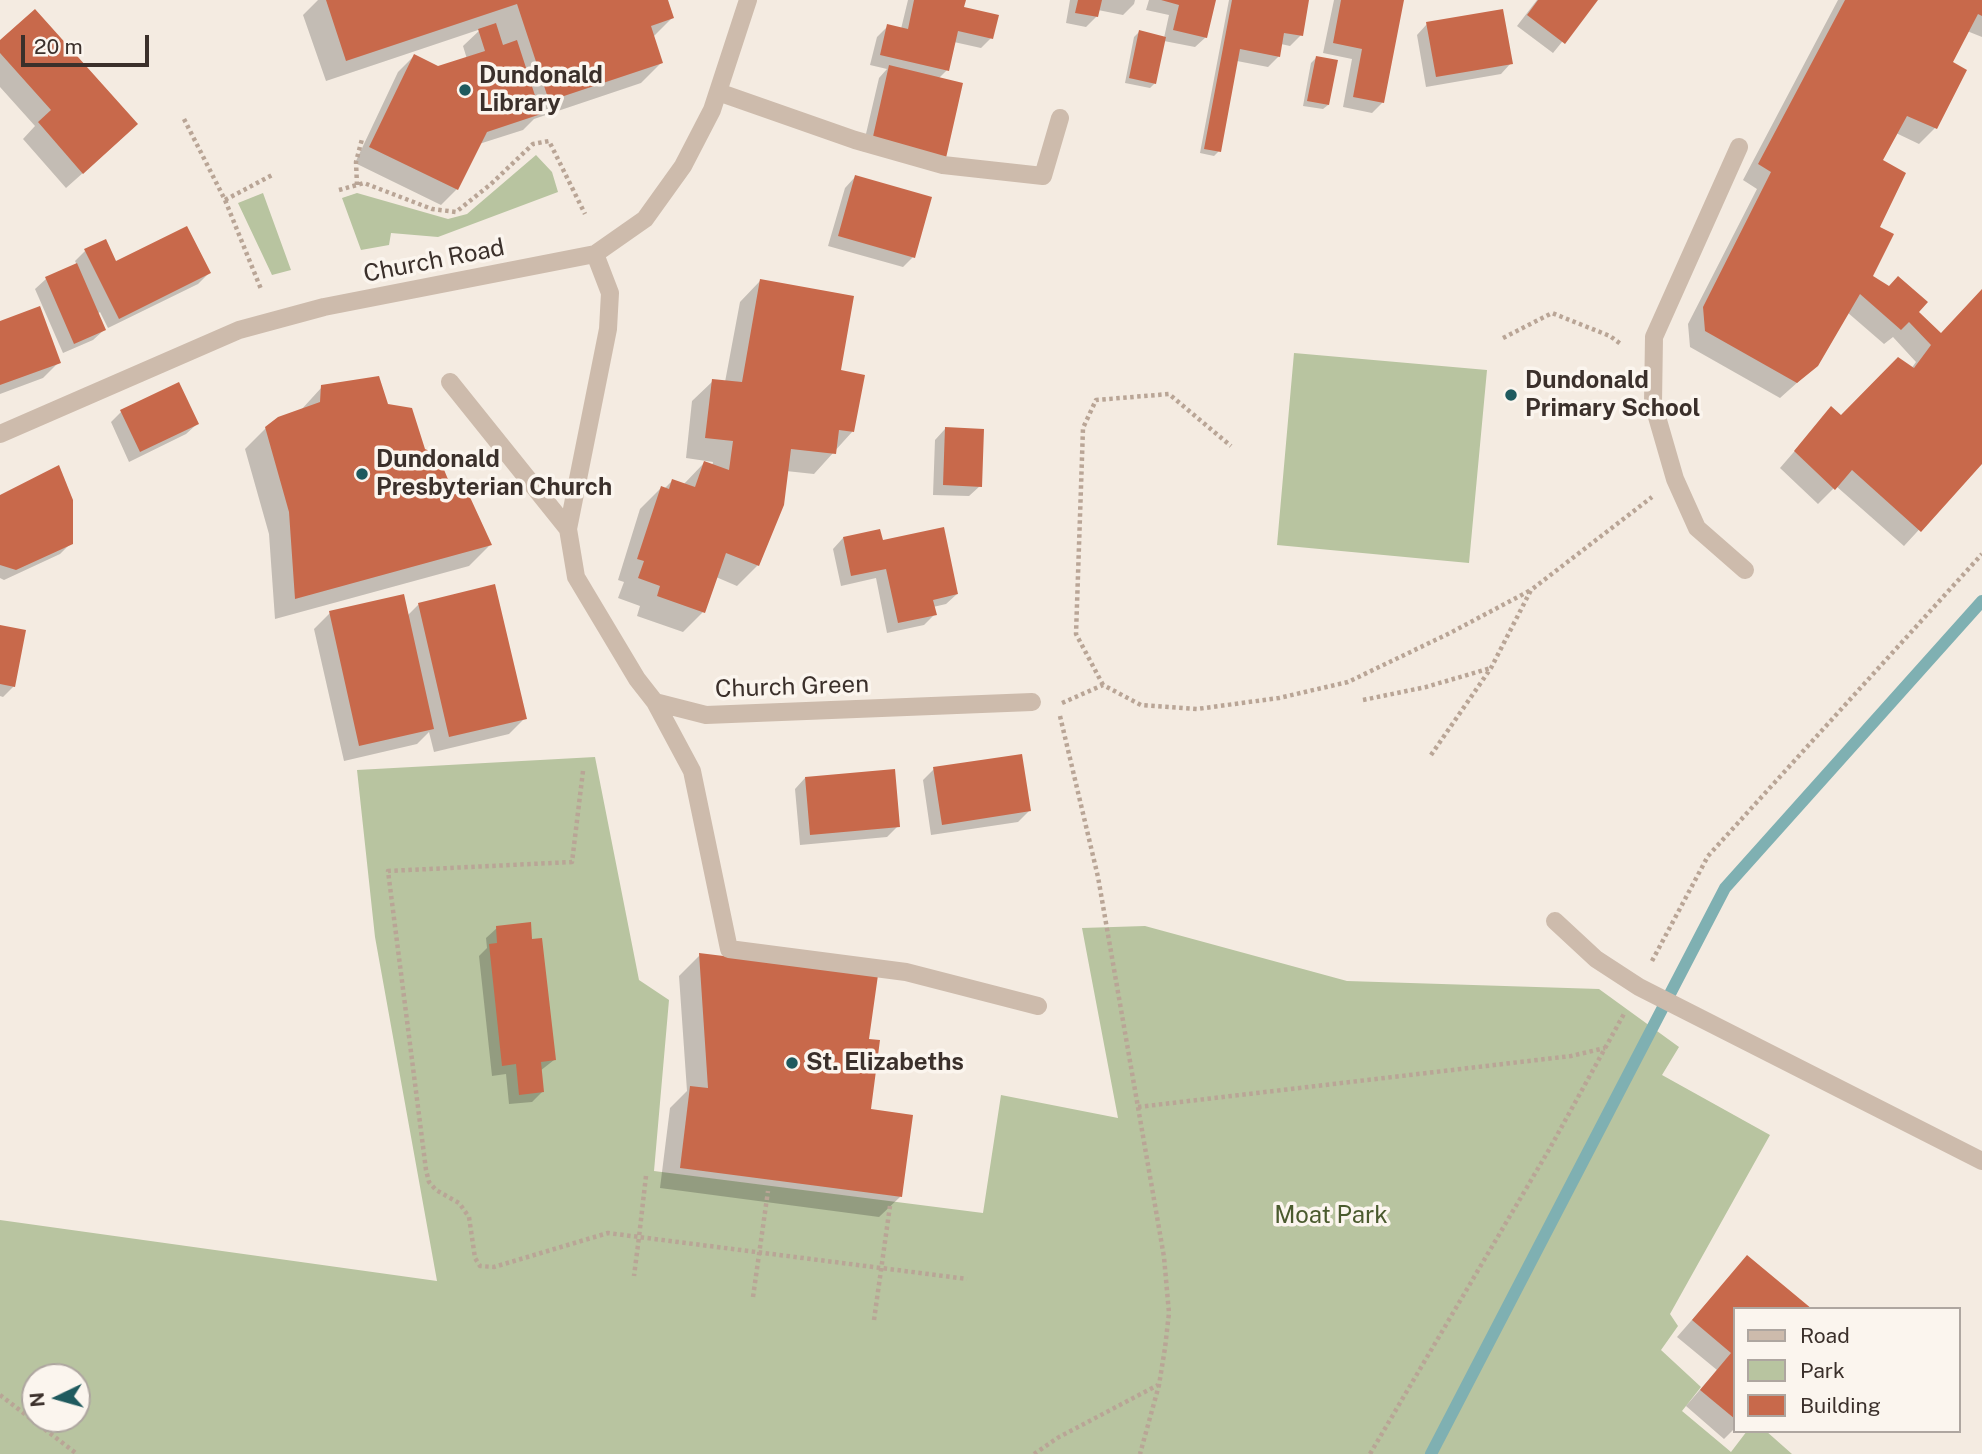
<!DOCTYPE html>
<html>
<head>
<meta charset="utf-8">
<style>
  body { margin:0 }
  #map { position:relative; width:1982px; height:1454px; overflow:hidden; background:#f4ebe1; font-family:"Public Sans",sans-serif }
  canvas { display:block }
  .legend { position:absolute; left:1733px; top:1307px; width:228px; height:126px; box-sizing:border-box; background:#fbf5ee; border:2px solid #aea6a0; margin:0; padding:9px 12px; list-style:none; font-size:21px; color:#3b302b }
  .legend li { display:flex; align-items:center; gap:14px; height:35px }
  .legend b { width:35px; border:2px solid #aea6a0 }
  .north { position:absolute; left:21px; top:1363px; width:70px; height:70px; box-sizing:border-box; background:#fbf5ee; border:2px solid #aea6a0; border-radius:50%; rotate:265deg; font-size:19px; font-weight:700; line-height:28px; text-align:center; color:#3b302b }
  .north::after { content:''; display:block; margin:auto; width:24px; height:32px; background:#1f5a5e; clip-path:polygon(50% 0,100% 100%,50% 72%,0 100%) }
  .scale { position:absolute; left:21px; top:35px; width:128px; height:32px; box-sizing:border-box; border:4px solid #3b302b; border-top:0; padding-left:9px; font-size:21px; line-height:24px; white-space:nowrap; color:#3b302b; -webkit-text-stroke:5px #fbf5ee; paint-order:stroke }
</style>
</head>
<body>
<div id="map">
<canvas width="1982" height="1454"></canvas>
<ul class="legend">
<li><b style="height:9px;background:#cdbbac"></b>Road</li>
<li><b style="height:19px;background:#b8c4a0"></b>Park</li>
<li><b style="height:19px;background:#c8694b"></b>Building</li>
</ul>
<div class="north">N</div>
<div class="scale">20 m</div>
</div>
<script>
const g = document.querySelector('canvas').getContext('2d');
g.lineJoin = 'round';
function fillPath(path, color) { g.fillStyle = color; g.fill(path, 'evenodd'); }
const poly = rows => new Path2D(rows.map(r => 'M' + r).join(''));
function trace(path, color, width, dash) { g.strokeStyle = color; g.lineWidth = width; g.lineCap = dash ? 'butt' : 'round'; g.setLineDash(dash || []); g.stroke(path); }
function drawText(font, color, halo, rows, align = 'center') {
  g.font = font + ' "Public Sans",sans-serif'; g.lineWidth = 7; g.setLineDash([]); g.textBaseline = 'middle'; g.strokeStyle = halo; g.fillStyle = color; for (const [text, x, y, turn = 0] of rows) {
    g.save(); g.translate(x, y); g.rotate((+turn || 0) * Math.PI / 180); g.textAlign = isNaN(turn) ? turn : align; if (halo) g.strokeText(text, 0, 0); g.fillText(text, 0, 0); g.restore();
  }
}
fillPath(poly([
  [536,155,552,172,558,192,438,237,391,233,389,245,361,250,342,198,357,193,448,219,467,214],
  [263,193,291,270,272,275,238,203],
  [1294,353,1487,370,1469,563,1277,545],
  [595,757,639,980,669,1000,654,1171,983,1213,1001,1095,1118,1118,1082,928,1145,926,1347,981,1599,989,1679,1047,1662,1075,1770,1135,1670,1314,1678,1326,1661,1350,1701,1387,1682,1411,1731,1452,1747,1431,1766,1431,1792,1454,0,1454,0,1220,437,1281,375,937,357,770],
  [35,1377,77,1377,77,1419,35,1419]
]), '#b8c4a0');
fillPath(poly([
  [318,0,666,0,672,18,653,37,661,63,641,83,534,119,523,130,479,144,457,189,441,205,355,163,398,72,414,56,438,68,467,59,463,46,481,29,326,81,303,15],
  [908,0,964,0,962,8,991,38,981,48,954,42,947,70,938,79,934,168,862,151,879,78,887,69,870,65,877,37,888,26,901,29],
  [1070,0,1135,0,1134,4,1123,15,1098,10,1097,16,1086,27,1066,23],
  [1149,0,1214,0,1206,37,1195,47,1164,41,1155,83,1150,88,1125,83,1134,37,1139,32,1164,38,1169,15,1146,10],
  [1229,0,1307,0,1301,35,1290,46,1281,44,1279,56,1268,67,1237,61,1219,151,1214,156,1200,153],
  [1334,0,1402,0,1383,102,1372,113,1343,107,1352,59,1323,53],
  [1537,0,1596,0,1553,53,1517,26],
  [1838,0,1982,0,1982,37,1967,31,1950,63,1935,128,1919,144,1896,133,1881,160,1877,228,1870,277,1917,312,1940,335,1982,290,1982,461,1904,546,1836,486,1818,504,1780,468,1831,409,1841,417,1911,369,1916,362,1893,337,1884,344,1847,312,1817,365,1780,398,1690,347,1688,324,1757,189,1743,180],
  [1427,24,1511,63,1501,74,1426,87,1417,35],
  [0,42,120,140,66,188,23,139,35,126,0,87],
  [1316,58,1328,105,1323,109,1303,106,1311,63],
  [855,177,913,257,903,267,828,246,845,188],
  [85,251,116,263,209,273,198,284,108,328,100,312,97,314,104,330,93,340,63,353,35,289,46,279,77,265,75,261],
  [760,281,839,371,852,432,814,474,786,471,758,565,737,586,716,577,703,612,683,632,637,616,640,606,618,598,624,582,618,580,640,509,661,488,664,489,672,481,683,485,704,463,712,466,713,462,686,458,692,401,713,381,725,382,740,302],
  [0,323,59,362,43,378,0,394],
  [322,387,386,406,424,451,452,495,490,545,469,566,275,619,269,534,245,449,266,428,301,410],
  [121,412,197,424,186,434,129,462,111,422],
  [945,429,980,486,969,496,933,495,935,440],
  [0,497,71,543,60,554,4,580,0,578],
  [843,538,881,542,957,594,946,604,933,607,935,614,924,625,887,633,876,578,841,586,833,549],
  [419,604,525,718,509,734,434,752,429,732,417,744,344,761,314,629,330,613,407,616],
  [0,627,14,686,3,697,0,696],
  [934,769,1029,811,1018,822,931,835,923,780],
  [805,778,898,826,887,837,800,845,795,789],
  [497,928,531,941,554,1060,540,1071,543,1091,532,1102,509,1104,506,1074,492,1076,479,956,487,948,486,938],
  [700,955,867,1040,869,1111,900,1197,879,1217,660,1188,670,1108,687,1091,679,976],
  [1747,1257,1735,1309,1735,1428,1724,1439,1686,1406,1717,1370,1677,1337]
]), '#0003');
trace(poly([
  [1431,1454,1725,888,1982,601]
]), '#7fb0b2', 12);
fillPath(poly([
  [326,0,668,0,674,18,651,26,663,63,549,101,517,4,346,61],
  [914,0,966,0,964,7,999,15,993,39,958,31,949,71,880,55,887,24,908,29],
  [1078,0,1102,0,1098,17,1075,13],
  [1161,0,1216,0,1207,38,1173,30,1179,5],
  [1232,0,1309,0,1303,36,1284,33,1280,57,1240,49,1221,152,1204,149],
  [1341,0,1404,0,1384,103,1353,97,1362,49,1333,43],
  [1538,0,1598,0,1565,44,1527,15],
  [1845,0,1982,0,1982,16,1978,14,1953,62,1967,70,1937,129,1907,116,1883,160,1906,173,1880,227,1894,234,1873,276,1889,286,1898,276,1928,302,1919,312,1941,333,1982,289,1982,464,1921,532,1852,470,1835,490,1794,451,1831,406,1841,415,1898,357,1914,368,1931,345,1909,322,1901,330,1860,294,1818,366,1797,383,1705,331,1703,307,1771,172,1758,164],
  [35,9,138,124,83,174,38,122,51,110,0,53,0,40],
  [1503,9,1513,64,1436,77,1426,22],
  [496,23,503,45,517,40,541,114,487,132,458,190,369,147,414,54,438,66,485,51,478,29],
  [1139,30,1166,37,1156,84,1129,78],
  [1316,56,1338,60,1329,105,1307,101],
  [889,65,963,83,946,158,872,141],
  [855,175,932,197,915,258,838,236],
  [187,226,211,273,119,319,84,249,106,239,116,261],
  [77,263,106,330,74,344,45,277],
  [760,279,854,296,841,370,865,375,854,432,839,430,836,454,791,449,784,505,759,566,726,553,705,613,657,596,660,586,638,578,644,561,637,559,661,486,669,489,672,479,695,487,704,461,729,470,733,441,705,438,712,379,742,382],
  [40,306,61,363,0,385,0,321],
  [379,376,388,404,412,408,425,449,438,455,454,494,469,495,492,545,295,599,289,512,265,427,278,417,320,402,321,385],
  [179,382,199,424,140,452,120,410],
  [945,427,984,429,982,487,943,485],
  [59,465,73,500,73,544,16,570,0,565,0,495],
  [944,527,958,594,933,600,937,615,898,623,886,569,851,576,843,537,880,529,883,540],
  [495,584,527,719,449,737,418,603],
  [404,594,434,729,359,746,329,611],
  [0,625,26,630,15,687,0,684],
  [1022,754,1031,811,942,825,933,767],
  [895,769,900,827,810,835,805,777],
  [531,922,532,939,542,938,556,1060,541,1062,544,1092,519,1095,516,1064,502,1066,489,944,497,943,496,926],
  [699,953,878,975,869,1039,880,1040,871,1109,913,1115,902,1197,680,1168,690,1086,708,1088],
  [1747,1255,1812,1309,1735,1309,1735,1419,1700,1390,1731,1353,1692,1320]
]), '#c8694b');
trace(poly([
  [184,119,225,200,261,289],
  [357,185,356,162,362,139],
  [339,190,364,183,432,209,456,212,491,184,533,144,549,141,585,214],
  [225,200,274,174],
  [1503,338,1552,313,1610,336,1622,345],
  [1103,685,1076,634,1083,428,1096,400,1169,394,1231,446],
  [1363,700,1426,687,1491,668],
  [1062,703,1103,685,1141,705,1197,709,1279,698,1348,682,1450,633,1531,590],
  [1060,716,1098,877,1164,1257,1169,1313,1165,1348,1159,1385,1140,1454],
  [1431,755,1491,668,1531,590,1652,497],
  [583,771,572,862,388,871,426,1170,429,1182,436,1190,459,1203,469,1217,475,1258,480,1266,494,1267,608,1233,639,1237,634,1276],
  [1652,961,1708,856,1982,554],
  [1138,1107,1571,1056,1605,1048],
  [646,1176,639,1237,967,1279],
  [753,1297,768,1191],
  [874,1320,890,1206],
  [0,1395,77,1454],
  [1034,1454,1059,1437,1158,1385],
  [1370,1454,1550,1148,1625,1012]
]), '#b9a596', 4.5, [3.5, 3.5]);
trace(poly([
  [718,92,855,140,943,165,1043,176,1060,118],
  [1739,147,1654,337,1653,403,1675,479,1697,528,1745,570],
  [595,254,610,293,608,329,568,529,576,577,637,679,655,702,706,715,1032,702],
  [450,382,568,529],
  [0,434,239,330,324,307,595,254,645,219,683,166,712,110,748,0],
  [655,702,692,771,729,949,906,972,1038,1006],
  [1555,921,1596,959,1639,987,1982,1161]
]), '#cdbbac', 18);
for (const [x, y, r, color] of [
  [465,90,7,"#1f5a5e"],
  [1511,395,7,"#1f5a5e"],
  [362,474,7,"#1f5a5e"],
  [792,1063,7,"#1f5a5e"]
]) { const dot = new Path2D(); dot.arc(x, y, r, 0, 2 * Math.PI); g.fillStyle = color; g.fill(dot); trace(dot, '#fbf5ee', 2.5); }
drawText('bold 24px', '#3b302b', '#fbf5ee', [
  ["Dundonald",479,76],
  ["Library",479,104],
  ["Dundonald",1525,381],
  ["Primary School",1525,409],
  ["Dundonald",376,460],
  ["Presbyterian Church",376,488],
  ["St. Elizabeths",806,1063]
], 'left');
drawText('24px', '#3b302b', '#fbf5ee', [
  ["Church Road",434,261,-11],
  ["Church Green",792,687,-2]
]);
drawText('24px', '#4a5a2e', '#fbf5ee', [
  ["Moat Park",1331,1216]
]);
</script>
</body>
</html>
